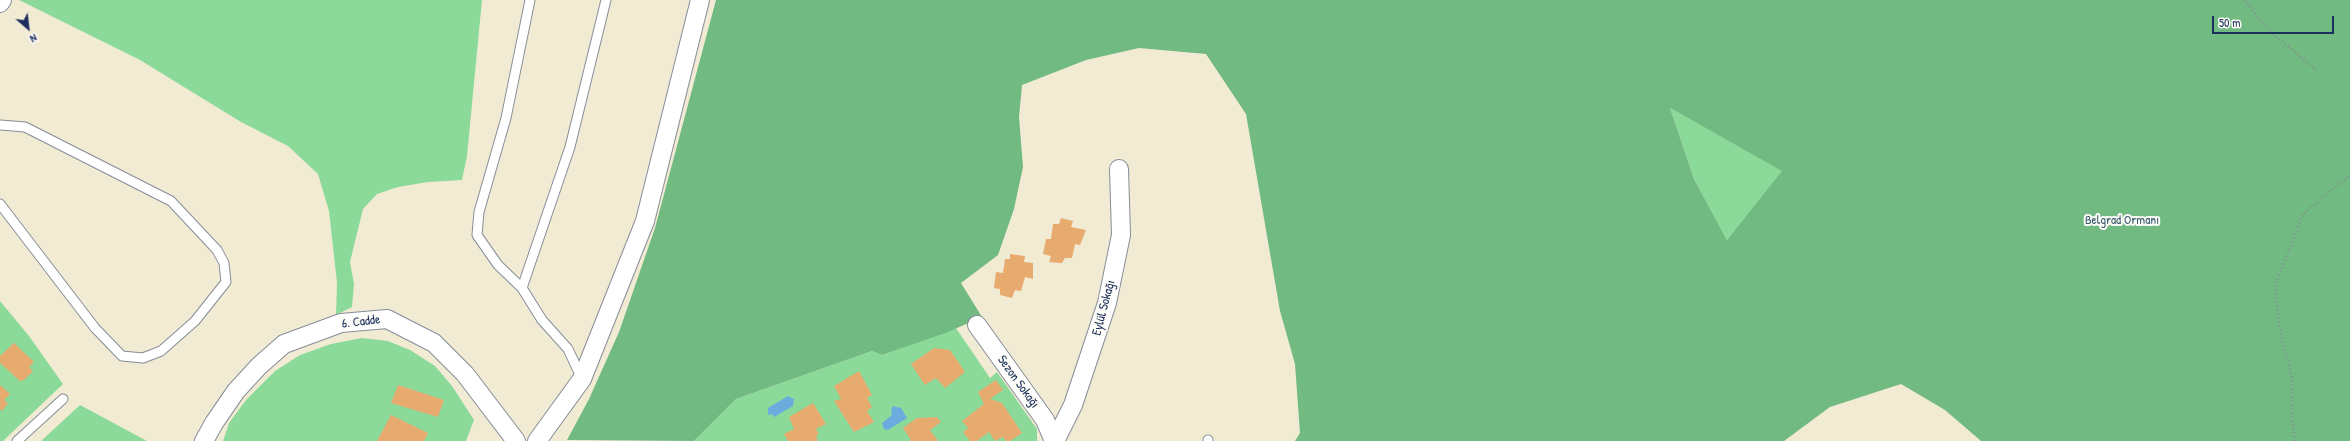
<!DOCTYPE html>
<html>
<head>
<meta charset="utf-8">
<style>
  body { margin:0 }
  #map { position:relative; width:2350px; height:441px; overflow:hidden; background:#f2ebd4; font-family:"Patrick Hand",sans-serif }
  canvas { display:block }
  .north { position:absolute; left:8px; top:8px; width:40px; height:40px; -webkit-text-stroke:3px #fdfcf7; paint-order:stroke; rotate:152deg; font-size:11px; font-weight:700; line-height:16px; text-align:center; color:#1b2f5e }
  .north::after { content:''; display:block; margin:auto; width:14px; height:18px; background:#1b2f5e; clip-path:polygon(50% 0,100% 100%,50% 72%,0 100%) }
  .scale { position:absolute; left:2212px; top:16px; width:122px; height:18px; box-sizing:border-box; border:2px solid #1b2f5e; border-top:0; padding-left:5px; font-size:12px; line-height:14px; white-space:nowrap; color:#1b2f5e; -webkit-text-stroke:3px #fdfcf7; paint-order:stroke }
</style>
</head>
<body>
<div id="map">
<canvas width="2350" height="441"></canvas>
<div class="north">N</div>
<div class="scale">50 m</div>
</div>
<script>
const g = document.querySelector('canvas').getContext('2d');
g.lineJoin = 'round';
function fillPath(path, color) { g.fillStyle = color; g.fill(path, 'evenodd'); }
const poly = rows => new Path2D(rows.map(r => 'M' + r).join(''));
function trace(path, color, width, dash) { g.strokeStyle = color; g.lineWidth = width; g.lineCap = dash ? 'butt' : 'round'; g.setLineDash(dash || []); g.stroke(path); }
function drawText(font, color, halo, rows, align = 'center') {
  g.font = font + ' "Patrick Hand",sans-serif'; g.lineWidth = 4; g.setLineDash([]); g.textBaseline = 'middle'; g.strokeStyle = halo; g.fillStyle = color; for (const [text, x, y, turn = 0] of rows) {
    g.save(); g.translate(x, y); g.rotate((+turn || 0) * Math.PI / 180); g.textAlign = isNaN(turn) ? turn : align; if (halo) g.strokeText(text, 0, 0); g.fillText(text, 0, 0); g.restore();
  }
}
fillPath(poly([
  [19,0,482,0,467,156,462,180,428,182,398,187,377,194,363,209,350,262,354,284,352,307,336,315,337,283,329,211,318,174,288,146,241,122,140,60],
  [1670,108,1783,171,1727,240,1694,179],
  [0,301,29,336,63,384,3,441,0,441],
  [956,328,990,378,997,372,1037,429,1037,441,694,441,736,399,872,351,882,355],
  [362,338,388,341,410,350,435,366,452,386,474,420,466,441,223,441,229,423,246,400,275,371,300,355,331,344],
  [80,405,147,441,41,441]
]), '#8cda99');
fillPath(poly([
  [716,0,2350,0,2350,441,1981,441,1945,410,1901,384,1830,407,1784,441,1295,441,1300,433,1295,364,1280,311,1246,114,1206,54,1139,48,1086,60,1022,85,1019,117,1023,167,1014,209,998,255,961,283,982,317,948,332,882,355,872,351,736,399,694,441,567,440,589,399,619,332,655,228],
  [1670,108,1782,171,1727,240,1694,179]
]), '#71ba81');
fillPath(poly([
  [788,396,794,399,793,406,774,417,772,414,768,415,768,408],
  [893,406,901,408,907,418,888,430,884,429,882,423,892,415,891,411]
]), '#6bacdf');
fillPath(poly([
  [1061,218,1073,221,1071,227,1086,230,1080,245,1075,244,1072,258,1065,258,1062,263,1049,262,1051,256,1043,254,1046,239,1051,239,1053,224,1059,224],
  [1010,254,1025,256,1024,262,1033,263,1033,279,1025,277,1021,291,1015,290,1012,298,1000,295,1000,289,994,288,996,272,1003,273,1005,259,1010,259],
  [14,343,34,362,29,367,33,371,24,380,20,381,0,363,0,356],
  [934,348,950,350,965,372,945,388,936,378,925,385,911,364],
  [859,371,872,395,867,398,872,407,867,411,874,422,854,432,834,401,841,399,834,386],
  [996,380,1003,390,990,399,1002,403,1022,433,1010,441,1006,441,1003,437,995,441,989,432,977,441,970,441,963,432,968,428,962,421,984,404,978,392],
  [0,385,10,394,4,400,8,403,2,411,0,409],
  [398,385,444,400,438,417,391,403],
  [813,403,826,424,816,429,819,434,816,436,818,441,788,441,784,434,794,429,789,417],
  [391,415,428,433,424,441,377,441],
  [937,417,941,422,930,430,938,441,909,441,911,440,903,428,917,418]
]), '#e7aa6f');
const service = poly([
  [530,0,506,118,479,212,477,235,498,265,522,288,542,320,568,349,582,379],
  [0,125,25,127,171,201,217,250,224,263,226,282,195,321,161,351,143,358,122,356,95,328,0,204],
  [522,288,570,147,606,0],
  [17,441,63,399],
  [1208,441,1208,440]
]);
const minor = poly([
  [0,3,2,0],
  [977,325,1045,420,1054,441],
  [204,441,214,423,236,391,259,366,284,344,341,323,387,319,434,343,465,374,516,441],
  [537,441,582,379,645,221,700,0],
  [1055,441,1073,405,1107,303,1121,235,1119,169]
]);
trace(service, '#868d99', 11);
trace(minor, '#868d99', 20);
trace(poly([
  [2245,0,2267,29,2319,72],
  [2295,441,2292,417,2292,377,2279,326,2275,285,2303,214,2350,175]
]), '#868d99', 2.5, [1, 3]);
trace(service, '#fff', 9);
trace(minor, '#fff', 18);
drawText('13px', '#375a6d', '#fdfcf7', [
  ["Belgrad Ormanı",2122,221]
]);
drawText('13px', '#1b2f5e', '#fdfcf7', [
  ["Eylül Sokağı",1104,308,-75],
  ["6. Cadde",361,322,-7],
  ["Sezon Sokağı",1018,382,54]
]);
</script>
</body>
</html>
